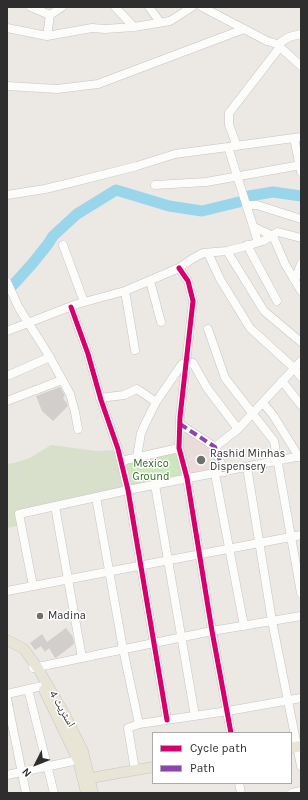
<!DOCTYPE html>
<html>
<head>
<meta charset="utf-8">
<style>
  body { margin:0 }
  #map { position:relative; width:308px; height:800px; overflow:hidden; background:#ece8e4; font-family:Karla,sans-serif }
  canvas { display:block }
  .frame { position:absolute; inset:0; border:8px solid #2e2e2e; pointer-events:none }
  .legend { position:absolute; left:152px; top:732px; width:140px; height:52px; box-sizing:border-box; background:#fff; border:1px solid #ababab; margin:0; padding:5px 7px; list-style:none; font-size:12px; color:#2e2e2e }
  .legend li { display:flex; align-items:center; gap:8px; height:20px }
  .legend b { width:20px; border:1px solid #ababab }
  .north { position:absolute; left:16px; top:744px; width:40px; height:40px; -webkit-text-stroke:3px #fff; paint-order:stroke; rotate:228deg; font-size:11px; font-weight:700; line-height:16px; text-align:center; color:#2e2e2e }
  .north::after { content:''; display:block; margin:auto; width:14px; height:18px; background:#2e2e2e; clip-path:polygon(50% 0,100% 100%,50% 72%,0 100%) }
</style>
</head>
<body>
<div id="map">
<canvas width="308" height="800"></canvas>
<div class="frame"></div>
<ul class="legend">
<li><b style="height:5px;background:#d6006c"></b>Cycle path</li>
<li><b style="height:5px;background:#8e44ad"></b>Path</li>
</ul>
<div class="north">N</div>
</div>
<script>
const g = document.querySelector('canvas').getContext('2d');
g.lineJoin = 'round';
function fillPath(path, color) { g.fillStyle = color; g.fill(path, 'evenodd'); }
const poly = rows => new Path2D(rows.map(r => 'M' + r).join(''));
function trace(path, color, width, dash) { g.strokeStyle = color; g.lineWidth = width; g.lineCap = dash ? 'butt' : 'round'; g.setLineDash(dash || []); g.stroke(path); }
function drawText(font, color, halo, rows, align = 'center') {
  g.font = font + ' Karla,"Noto Naskh Arabic",sans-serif'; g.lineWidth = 3; g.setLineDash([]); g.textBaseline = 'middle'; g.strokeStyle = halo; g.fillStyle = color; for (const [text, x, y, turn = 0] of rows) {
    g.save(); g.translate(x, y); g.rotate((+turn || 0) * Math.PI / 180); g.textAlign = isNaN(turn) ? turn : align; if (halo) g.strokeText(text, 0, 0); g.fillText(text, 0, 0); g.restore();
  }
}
fillPath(poly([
  [180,424,215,447,224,472,187,478]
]), '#e9dcdb');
fillPath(poly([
  [180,449,187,478,128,489,122,461]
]), '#cee6be');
fillPath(poly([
  [51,445,97,451,118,450,128,489,19,514,21,525,7,528,7,464,14,463,30,458]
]), '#d8e0cc');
trace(poly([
  [249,196,273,192,301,196],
  [13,285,32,264,48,244,53,236,77,214,116,190,169,206,202,211,239,202]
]), '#99d6ec', 11);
fillPath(poly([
  [60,387,65,396,63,398,66,402,68,406,53,421,42,411,36,396],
  [66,628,73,637,74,644,57,657,55,658,49,648,45,652,41,646,35,650,30,643,42,634,47,642]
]), '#d1cecb');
const minor = poly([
  [31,7,50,15],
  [115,7,134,27],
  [149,7,160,22],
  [202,7,267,41,280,45],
  [7,28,47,36,92,28,105,29,134,27,170,21,192,7],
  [301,34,289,37,281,42,280,47,301,66],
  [47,36,50,15,62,7],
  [7,86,57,89,98,84,244,29],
  [294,138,301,172],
  [237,146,229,125,229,113,280,47],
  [155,185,206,182,301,165],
  [7,195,45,189,70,183,137,166,175,154,228,147],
  [246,205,257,205,301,219],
  [254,227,273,236,285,264,301,291],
  [258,242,228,147,301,137],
  [63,245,84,302],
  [247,245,277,301],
  [227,251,264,311,301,342],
  [208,253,220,279,250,328,294,368,301,377],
  [179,268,188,281,193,301,180,417,179,448,187,478,212,631,231,733],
  [295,280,301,264],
  [150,281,161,322],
  [7,282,19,308,48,354,70,394,75,412,78,429],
  [125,291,135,350],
  [71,307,88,354,101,400,118,449,128,490,167,720],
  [208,329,225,378,274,441,301,593],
  [7,331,77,304,125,291,179,268,192,259,203,253,227,251,243,247,263,241,278,232,301,238],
  [7,376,50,357],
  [282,381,301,405],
  [100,398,124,395,137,389,156,402],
  [7,401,62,380],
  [263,403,273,415,299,457],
  [180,424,215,447,224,472],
  [215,447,238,429,301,361],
  [137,457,141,433,147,420,156,402,182,364,193,363,207,388,238,429],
  [121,461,179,448],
  [247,467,272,621,301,766],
  [215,474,244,626],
  [155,485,195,716],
  [96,497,123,649,139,724],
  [55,506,82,658],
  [33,586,19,514,128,490,301,456],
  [7,591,301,535],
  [33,668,212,631,301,616],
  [28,689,54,793],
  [7,694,42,686],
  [7,699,26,793],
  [135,770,128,728,139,724,228,711,301,698],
  [7,775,78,760],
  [239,783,241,793],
  [292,793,301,791]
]);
const major = poly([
  [7,640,24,649,37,667,64,713,83,751,93,793],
  [44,690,78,760,86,793],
  [291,748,301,746],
  [85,779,153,767]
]);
trace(minor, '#c5c4c5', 9);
trace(major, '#c6c5c4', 11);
trace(minor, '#fcfcfb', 8);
trace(major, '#e8e4d6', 10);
trace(poly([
  [180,424,215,447,224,472]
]), '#8e44ad', 4, [8, 4]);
trace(poly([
  [179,268,188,281,193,301,180,417,179,448,187,478,212,631,231,733],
  [71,307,88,354,101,400,118,449,128,490,167,720]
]), '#d6006c', 5);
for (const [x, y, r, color] of [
  [201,460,5,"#706f6e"],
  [40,616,4,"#706f6e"]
]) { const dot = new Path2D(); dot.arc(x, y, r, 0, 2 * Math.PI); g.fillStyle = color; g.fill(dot); trace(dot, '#fff', 1.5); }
drawText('11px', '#2e2e2e', '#fff', [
  ["Rashid Minhas",210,454],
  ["Dispensery",210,467],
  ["Madina",48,616]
], 'left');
drawText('11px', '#2c6e1b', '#fff', [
  ["Mexico",151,464],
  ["Ground",151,477]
]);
drawText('11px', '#2e2e2e', '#fff', [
  ["اسٹریٹ 4",62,709,60]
]);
</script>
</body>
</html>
